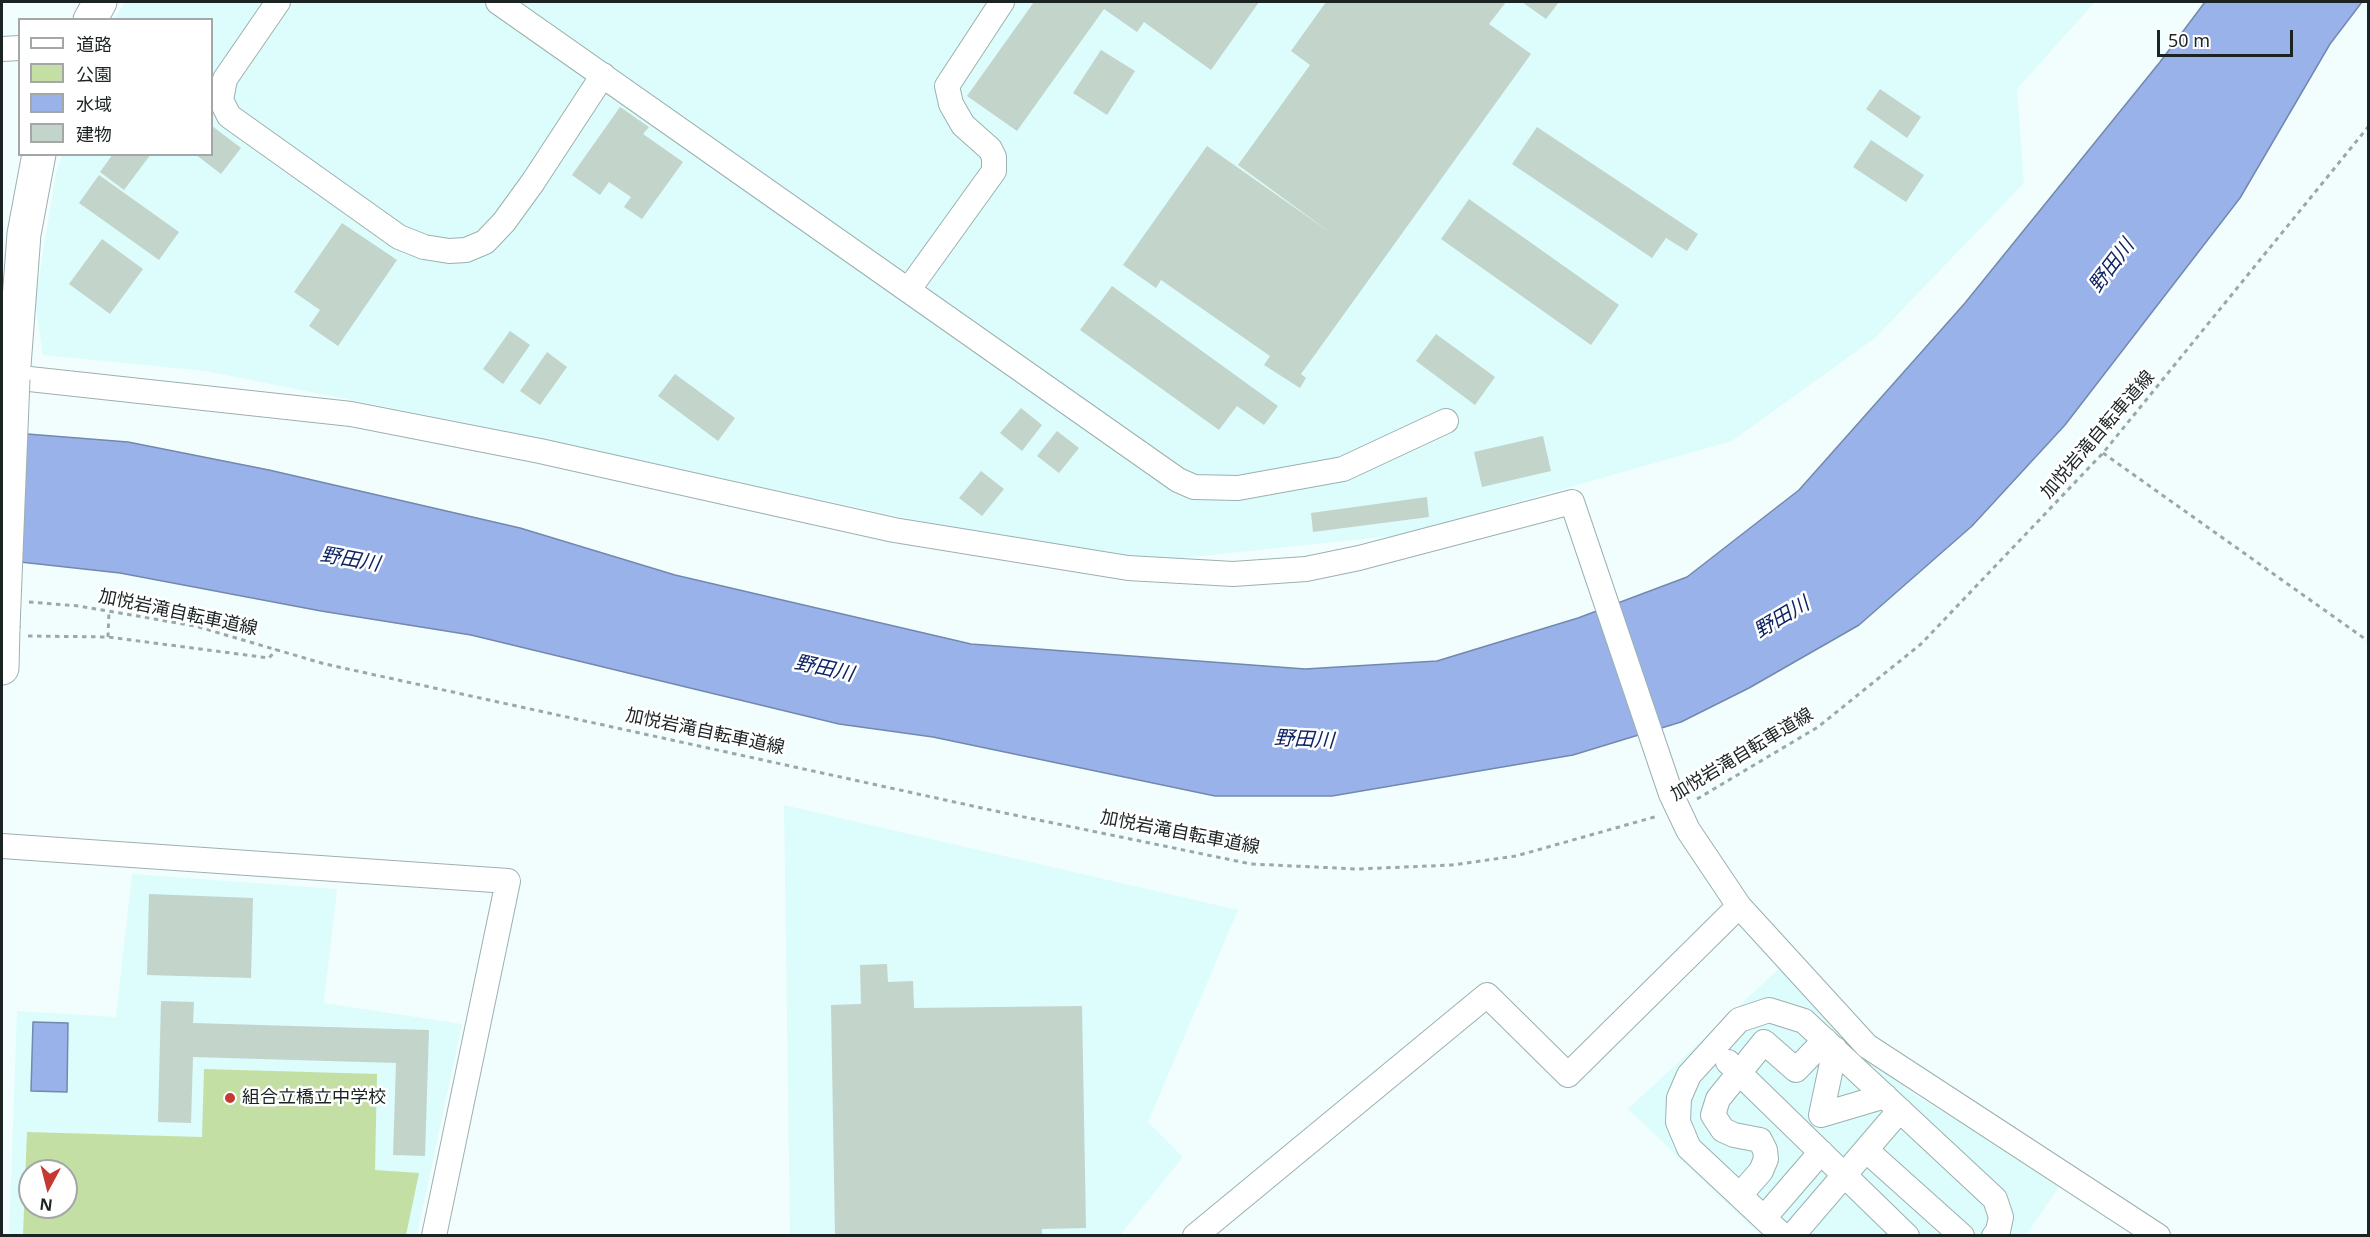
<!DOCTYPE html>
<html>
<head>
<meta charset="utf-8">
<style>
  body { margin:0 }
  #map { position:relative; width:2370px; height:1237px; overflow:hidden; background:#f2fefe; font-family:"Noto Sans","Noto Sans JP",sans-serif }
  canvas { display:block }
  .frame { position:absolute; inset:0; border:3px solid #1b2323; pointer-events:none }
  .legend { position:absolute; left:18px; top:18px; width:195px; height:138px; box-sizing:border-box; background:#fff; border:2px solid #a4a7a7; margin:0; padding:8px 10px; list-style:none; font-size:18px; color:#1b2323 }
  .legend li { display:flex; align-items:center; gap:12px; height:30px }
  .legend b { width:30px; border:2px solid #a4a7a7 }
  .north { position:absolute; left:18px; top:1159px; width:60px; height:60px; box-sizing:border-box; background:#fff; border:2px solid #a4a7a7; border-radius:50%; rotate:187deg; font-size:16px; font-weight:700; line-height:24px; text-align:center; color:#1b2323 }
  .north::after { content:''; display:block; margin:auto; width:21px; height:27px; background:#c63832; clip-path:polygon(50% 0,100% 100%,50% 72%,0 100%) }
  .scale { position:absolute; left:2157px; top:30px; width:136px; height:27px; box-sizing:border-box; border:3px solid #1b2323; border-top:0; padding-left:8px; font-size:18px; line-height:21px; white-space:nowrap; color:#1b2323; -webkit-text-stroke:4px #fff; paint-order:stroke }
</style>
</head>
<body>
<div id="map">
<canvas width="2370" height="1237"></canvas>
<div class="frame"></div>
<ul class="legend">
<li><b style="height:8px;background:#fff"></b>道路</li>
<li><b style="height:16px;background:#c3dfa4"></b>公園</li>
<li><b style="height:16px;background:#99b3ea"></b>水域</li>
<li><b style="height:16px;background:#c3d4cb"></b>建物</li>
</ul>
<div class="north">N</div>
<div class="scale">50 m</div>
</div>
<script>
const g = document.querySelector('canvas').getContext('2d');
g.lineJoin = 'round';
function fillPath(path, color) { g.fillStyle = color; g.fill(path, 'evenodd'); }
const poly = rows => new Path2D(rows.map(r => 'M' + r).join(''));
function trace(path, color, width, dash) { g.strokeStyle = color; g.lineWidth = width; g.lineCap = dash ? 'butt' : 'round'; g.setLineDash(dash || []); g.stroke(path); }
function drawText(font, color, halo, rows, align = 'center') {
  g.font = font + ' "Noto Sans","Noto Sans JP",sans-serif'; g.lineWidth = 5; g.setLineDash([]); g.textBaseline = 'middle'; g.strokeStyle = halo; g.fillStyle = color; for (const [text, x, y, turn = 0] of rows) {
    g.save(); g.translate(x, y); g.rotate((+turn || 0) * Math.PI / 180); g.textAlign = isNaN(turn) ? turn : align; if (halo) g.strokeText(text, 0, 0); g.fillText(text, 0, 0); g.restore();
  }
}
fillPath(poly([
  [125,2,2095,2,2017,89,2024,183,1875,338,1732,441,1401,535,1164,560,993,537,482,426,205,371,43,355,35,302,56,173,62,155,212,154,212,20,114,19],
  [784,805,1238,910,1148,1122,1183,1157,1120,1235,790,1235],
  [132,874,337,889,324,1003,462,1024,417,1235,9,1236,17,1011,116,1017],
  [30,1171,66,1171,66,1207,30,1207],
  [1784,964,1849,1043,1914,1094,2061,1184,2026,1235,1760,1235,1628,1109]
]), '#ddfcfc');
fillPath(poly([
  [204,1069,377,1074,375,1170,419,1173,406,1235,23,1235,27,1132,202,1137],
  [30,1171,66,1171,66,1207,30,1207]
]), '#c3dfa4');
const water = poly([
  [2205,2,2362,2,2330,44,2240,198,2065,425,1972,526,1859,625,1749,688,1681,722,1573,755,1332,796,1215,796,933,737,839,724,471,635,321,611,120,573,2,560,2,432,128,442,269,470,520,528,675,575,971,644,1305,669,1437,661,1578,618,1687,577,1799,490,1965,303,2160,62,2205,2],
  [33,1022,68,1023,67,1092,31,1091,33,1022]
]);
fillPath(water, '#99b3ea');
trace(water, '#7388ae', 1.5);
fillPath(poly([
  [1034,2,1259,2,1211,70,1144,22,1137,32,1104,9,1017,131,967,96],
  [1326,2,1506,2,1489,24,1531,54,1301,374,1306,378,1300,388,1264,365,1270,356,1161,280,1156,288,1123,265,1207,146,1331,233,1238,165,1310,65,1291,51],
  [1522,2,1559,2,1546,19],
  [1101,50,1135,71,1107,115,1073,93],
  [1880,89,1921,117,1907,138,1866,109],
  [620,107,649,127,643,134,683,162,642,219,624,207,631,197,609,182,600,195,572,175],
  [212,126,241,148,221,174,195,154,212,154],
  [1537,127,1698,234,1687,251,1666,238,1652,258,1512,164],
  [1871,140,1924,175,1906,202,1853,167],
  [113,154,151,154,124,190,100,172],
  [99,175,179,232,159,260,79,203],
  [1469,199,1619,305,1591,345,1441,239],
  [342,223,397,260,338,346,309,326,320,310,294,292],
  [102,239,143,269,110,314,69,284],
  [1112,286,1278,406,1264,425,1237,406,1219,430,1080,330],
  [510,331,530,345,503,384,483,369],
  [1436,334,1495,377,1475,405,1416,361],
  [547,352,567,367,540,405,520,391],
  [675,374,735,418,718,441,658,396],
  [1021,408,1042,425,1022,451,1000,433],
  [1057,431,1079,448,1059,473,1037,456],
  [1543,436,1551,471,1482,487,1474,452],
  [981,471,1004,489,982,516,959,498],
  [1427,497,1429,517,1313,532,1311,513],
  [149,894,253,898,251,978,147,975],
  [887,964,888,982,913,981,914,1008,1082,1006,1086,1228,1042,1229,1042,1236,835,1236,831,1005,861,1004,860,965],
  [161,1001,194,1002,193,1023,429,1030,425,1156,393,1155,396,1063,193,1057,191,1123,158,1122]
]), '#c3d4cb');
const minor = poly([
  [278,2,225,79,221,100,229,116,399,237,424,247,449,251,466,250,485,242,504,222,533,182,603,75],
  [498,2,1178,480,1194,487,1238,488,1343,469,1446,421],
  [2,49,20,48],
  [909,289,994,171,994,157,990,149,963,125,951,104,947,86,1002,2],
  [2,376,351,414,540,451,894,530,1128,568,1233,574,1306,569,1359,558,1572,502,1671,794,1688,830,1739,906,1867,1046,2158,1236],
  [2,846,508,881,434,1236],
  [1835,1049,1821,1115,1885,1096],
  [1728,1062,1907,1236],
  [1866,1150,1962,1236],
  [1740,1195,1761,1171,1766,1159,1765,1150,1760,1140,1734,1135,1723,1130,1713,1115,1718,1099,1764,1042,1796,1070,1825,1040],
  [1764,1218,1821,1152],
  [1195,1236,1487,995,1568,1075,1739,906],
  [1783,1236,1689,1148,1678,1122,1679,1098,1689,1075,1739,1020,1769,1010,1804,1021,1995,1199,2001,1217,1998,1231,1994,1236],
  [1792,1236,1900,1110]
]);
const highway = poly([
  [90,20,100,2],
  [13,379,24,234,39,154],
  [2,668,3,628]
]);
trace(minor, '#9cb0b0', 26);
trace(highway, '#9cb0b0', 35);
trace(poly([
  [2103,453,2368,641],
  [29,602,79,606,195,626,325,664,1000,812,1251,864,1357,869,1452,865,1516,856,1658,816],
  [28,636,108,637,269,658,277,649],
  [108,637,109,611],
  [1697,799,1818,727,1921,644,2103,453,2368,127]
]), '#9da7a7', 3, [4.5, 4.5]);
trace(minor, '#fff', 24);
trace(highway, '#fff', 33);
const highwayBridge = poly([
  [3,628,13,379]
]);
trace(highwayBridge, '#9cb0b0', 35, []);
trace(highwayBridge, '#fff', 33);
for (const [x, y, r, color] of [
  [230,1098,6,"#c63832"]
]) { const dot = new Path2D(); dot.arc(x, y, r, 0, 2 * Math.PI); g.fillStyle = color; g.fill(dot); trace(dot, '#fff', 2); }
drawText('18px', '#1b2323', '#fff', [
  ["加悦岩滝自転車道線",2098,435,-49],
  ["加悦岩滝自転車道線",178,613,12],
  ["加悦岩滝自転車道線",705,732,12],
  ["加悦岩滝自転車道線",1742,755,-31],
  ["加悦岩滝自転車道線",1180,833,11]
]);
drawText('18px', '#1b2323', '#fff', [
  ["組合立橋立中学校",242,1098]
], 'left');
drawText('italic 20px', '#0f2564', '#fff', [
  ["野田川",2112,266,-53],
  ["野田川",350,560,10],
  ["野田川",1782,618,-31],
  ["野田川",824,669,12],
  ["野田川",1304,740,3]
]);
</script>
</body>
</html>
